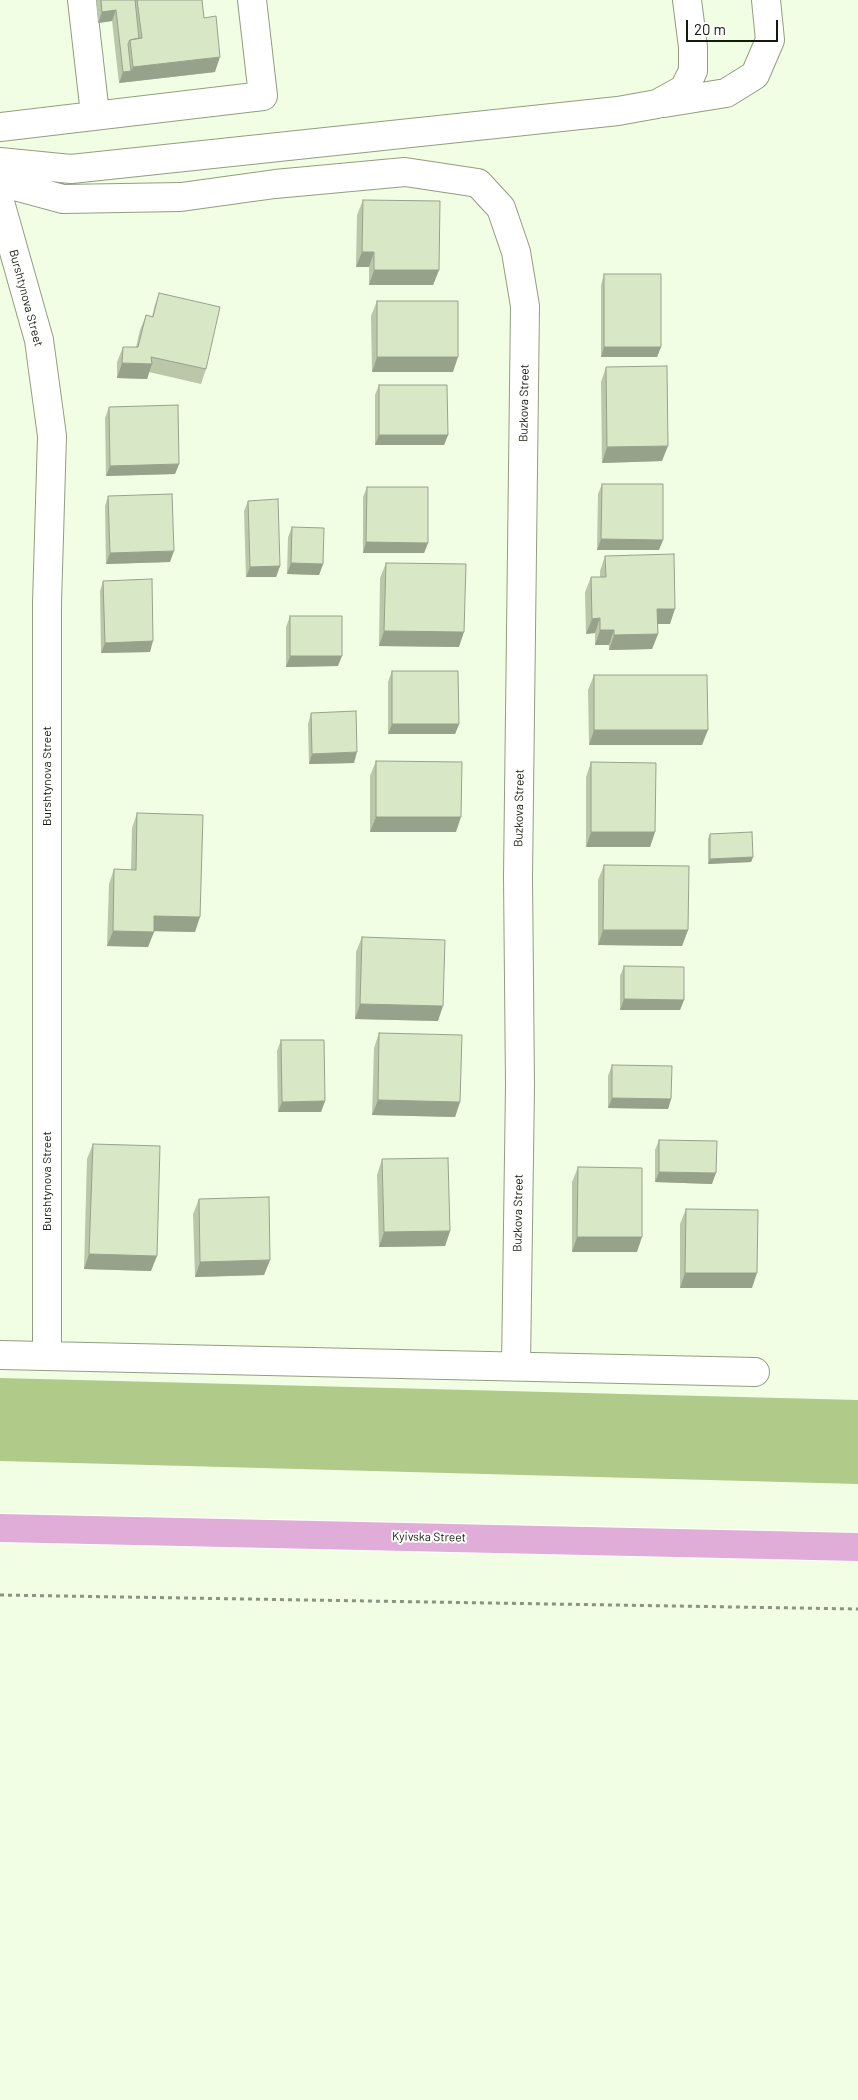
<!DOCTYPE html>
<html>
<head>
<meta charset="utf-8">
<style>
  body { margin:0 }
  #map { position:relative; width:858px; height:2100px; overflow:hidden; background:#f2fee3; font-family:Barlow,sans-serif }
  canvas { display:block }
  .scale { position:absolute; left:686px; top:20px; width:92px; height:22px; box-sizing:border-box; border:2px solid #151a0e; border-top:0; padding-left:6px; font-size:15px; line-height:18px; white-space:nowrap; color:#151a0e; -webkit-text-stroke:4px #fff; paint-order:stroke }
</style>
</head>
<body>
<div id="map">
<canvas width="858" height="2100"></canvas>
<div class="scale">20 m</div>
</div>
<script>
const g = document.querySelector('canvas').getContext('2d');
g.lineJoin = 'round';
function fillPath(path, color) { g.fillStyle = color; g.fill(path, 'evenodd'); }
const poly = rows => new Path2D(rows.map(r => 'M' + r).join(''));
function trace(path, color, width, dash) { g.strokeStyle = color; g.lineWidth = width; g.lineCap = dash ? 'butt' : 'round'; g.setLineDash(dash || []); g.stroke(path); }
function drawText(font, color, halo, rows, align = 'center') {
  g.font = font + ' Barlow,sans-serif'; g.lineWidth = 4; g.setLineDash([]); g.textBaseline = 'middle'; g.strokeStyle = halo; g.fillStyle = color; for (const [text, x, y, turn = 0] of rows) {
    g.save(); g.translate(x, y); g.rotate((+turn || 0) * Math.PI / 180); g.textAlign = isNaN(turn) ? turn : align; if (halo) g.strokeText(text, 0, 0); g.fillText(text, 0, 0); g.restore();
  }
}
fillPath(poly([
  [0,1378,858,1400,858,1484,0,1461]
]), '#b0ca89');
const minor = poly([
  [82,0,95,114],
  [664,103,726,93,755,75,770,40,766,0],
  [0,127,263,96,252,0],
  [0,162,71,169,618,111,657,104,684,89,693,71,693,47,687,0],
  [0,182,63,199,181,197,275,184,405,172,478,183,501,208,516,252,525,306,518,876,520,1086,516,1366],
  [0,202,39,340,52,436,47,603,47,1356],
  [0,1355,755,1372]
]);
const major = poly([
  [0,1528,858,1547]
]);
trace(minor, '#919e7f', 30);
trace(major, '#fff', 30);
trace(poly([
  [0,1595,858,1609]
]), '#8b9480', 3, [4, 4]);
trace(minor, '#fff', 28);
trace(major, '#dfadd8', 28);
fillPath(poly([
  [97,0,202,0,204,18,215,72,119,83,112,21,98,23,96,2],
  [363,200,439,270,433,285,369,285,369,267,356,267,357,215],
  [604,274,661,347,657,357,601,357,601,285],
  [159,293,206,369,201,384,149,372,147,379,117,378,117,362,123,347,136,347,140,330,146,315,152,317,154,308],
  [377,301,453,372,372,372,371,316],
  [606,367,662,461,602,463,601,382],
  [379,385,448,435,444,445,375,445,375,395],
  [109,407,179,464,175,474,106,476,105,418],
  [602,484,659,550,597,550,598,494],
  [367,487,428,543,424,553,363,553,363,497],
  [108,496,170,562,106,564,105,506],
  [248,501,280,566,276,577,246,577,244,511],
  [292,527,323,564,319,575,287,574,288,537],
  [605,556,670,624,658,624,658,634,652,649,609,650,609,645,595,645,595,633,586,634,585,592,591,577,600,577,600,571],
  [386,563,459,647,379,646,380,578],
  [103,581,150,652,101,653,100,591],
  [290,616,338,666,286,667,286,627],
  [392,671,459,724,455,734,388,734,388,682],
  [594,675,702,745,589,745,588,690],
  [311,713,354,763,309,764,308,724],
  [376,761,456,832,370,832,370,776],
  [591,762,655,832,650,847,586,847,586,777],
  [137,813,195,932,154,931,148,947,107,946,109,884,114,869,131,870,132,828],
  [710,834,753,857,751,862,708,864,708,839],
  [604,865,688,930,682,946,598,945,598,880],
  [362,937,438,1021,355,1019,356,952],
  [624,966,684,1000,680,1010,620,1010,620,976],
  [379,1033,460,1102,455,1117,372,1115,374,1048],
  [281,1040,325,1101,321,1112,278,1112,277,1051],
  [612,1065,671,1099,668,1109,608,1108,608,1076],
  [659,1140,712,1184,655,1182,655,1150],
  [93,1144,151,1271,84,1269,87,1159],
  [382,1159,450,1231,445,1246,379,1247,377,1175],
  [578,1167,637,1252,572,1252,572,1182],
  [199,1199,270,1260,264,1275,195,1277,193,1214],
  [686,1209,752,1288,680,1288,680,1224]
]), '#bac7a9');
fillPath(poly([
  [116,10,112,21,98,23,102,12],
  [220,57,215,72,119,83,123,72,131,71,133,67],
  [362,252,374,252,369,267,356,267],
  [374,270,439,270,433,285,369,285],
  [604,347,661,347,657,357,601,357],
  [377,357,458,357,453,372,372,372],
  [122,363,152,364,147,379,117,378],
  [379,435,448,435,444,445,375,445],
  [668,446,662,461,602,463,607,447],
  [179,464,175,474,106,476,110,466],
  [601,539,663,540,659,550,597,550],
  [366,542,428,543,424,553,363,553],
  [174,551,170,562,106,564,110,553],
  [291,563,323,564,319,575,287,574],
  [280,566,276,577,246,577,250,567],
  [657,609,675,609,670,624,652,624],
  [600,618,595,633,586,634,592,619],
  [600,630,614,630,609,645,595,645],
  [384,631,464,632,459,647,379,646],
  [658,634,652,649,609,650,614,635],
  [153,641,150,652,101,653,105,643],
  [290,656,342,656,338,666,286,667],
  [392,724,459,724,455,734,388,734],
  [594,730,708,730,702,745,589,745],
  [357,752,354,763,309,764,312,754],
  [376,817,461,817,456,832,370,832],
  [591,832,655,832,650,847,586,847],
  [753,857,751,862,708,864,710,859],
  [154,916,200,917,195,932,148,931],
  [603,930,688,930,682,946,598,945],
  [113,931,154,932,148,947,107,946],
  [624,999,684,1000,680,1010,620,1010],
  [360,1004,443,1006,438,1021,355,1019],
  [612,1098,671,1099,668,1109,608,1108],
  [378,1100,460,1102,455,1117,372,1115],
  [325,1101,321,1112,278,1112,282,1102],
  [659,1172,716,1173,712,1184,655,1182],
  [450,1231,445,1246,379,1247,384,1232],
  [577,1237,642,1237,637,1252,572,1252],
  [89,1254,157,1256,151,1271,84,1269],
  [270,1260,264,1275,195,1277,200,1262],
  [685,1273,757,1273,752,1288,680,1288]
]), '#97a28a');
const building = poly([
  [101,0,135,0,139,38,130,40,128,44,131,71,123,72,116,10,102,12,101,0],
  [137,0,202,0,204,18,216,16,220,57,133,67,130,40,142,38,137,0],
  [363,200,440,201,439,270,374,270,374,252,362,252,363,200],
  [604,274,661,274,661,347,604,347,604,274],
  [159,293,220,307,206,369,151,357,152,364,122,363,123,347,138,347,146,315,153,317,159,293],
  [377,301,458,301,458,357,377,357,377,301],
  [667,366,668,446,607,447,606,367,667,366],
  [379,385,447,385,448,435,379,435,379,385],
  [178,405,179,464,110,466,109,407,178,405],
  [602,484,663,484,663,540,601,539,602,484],
  [367,487,428,487,428,543,366,542,367,487],
  [172,494,174,551,110,553,108,496,172,494],
  [278,499,280,566,250,567,248,501,278,499],
  [292,527,324,528,323,564,291,563,292,527],
  [674,554,675,609,657,609,658,634,614,635,614,630,600,630,600,618,592,619,591,577,606,577,605,556,674,554],
  [386,563,466,564,464,632,384,631,386,563],
  [152,579,153,641,105,643,103,581,152,579],
  [290,616,342,616,342,656,290,656,290,616],
  [392,671,458,671,459,724,392,724,392,671],
  [594,675,707,675,708,730,594,730,594,675],
  [356,711,357,752,312,754,311,713,356,711],
  [376,761,462,762,461,817,376,817,376,761],
  [591,762,656,763,655,832,591,832,591,762],
  [137,813,203,815,200,917,154,916,154,932,113,931,114,869,136,870,137,813],
  [752,832,753,857,710,859,710,834,752,832],
  [604,865,689,866,688,930,603,930,604,865],
  [362,937,445,940,443,1006,360,1004,362,937],
  [624,966,684,967,684,1000,624,999,624,966],
  [379,1033,462,1035,460,1102,378,1100,379,1033],
  [281,1040,324,1040,325,1101,282,1102,281,1040],
  [612,1065,672,1066,671,1099,612,1098,612,1065],
  [659,1140,717,1141,716,1173,659,1172,659,1140],
  [93,1144,160,1146,157,1256,89,1254,93,1144],
  [448,1158,450,1231,384,1232,382,1159,448,1158],
  [578,1167,642,1168,642,1237,577,1237,578,1167],
  [269,1197,270,1260,200,1262,199,1199,269,1197],
  [686,1209,758,1210,757,1273,685,1273,686,1209]
]);
fillPath(building, '#d8e7c5');
trace(building, '#97a28a', 1);
drawText('12px', '#151a0e', '#fff', [
  ["Burshtynova Street",26,298,75],
  ["Buzkova Street",524,403,-89],
  ["Burshtynova Street",47,776,-90],
  ["Buzkova Street",519,808,-89],
  ["Burshtynova Street",47,1181,-90],
  ["Buzkova Street",518,1213,-89],
  ["Kyivska Street",429,1537,1]
]);
</script>
</body>
</html>
